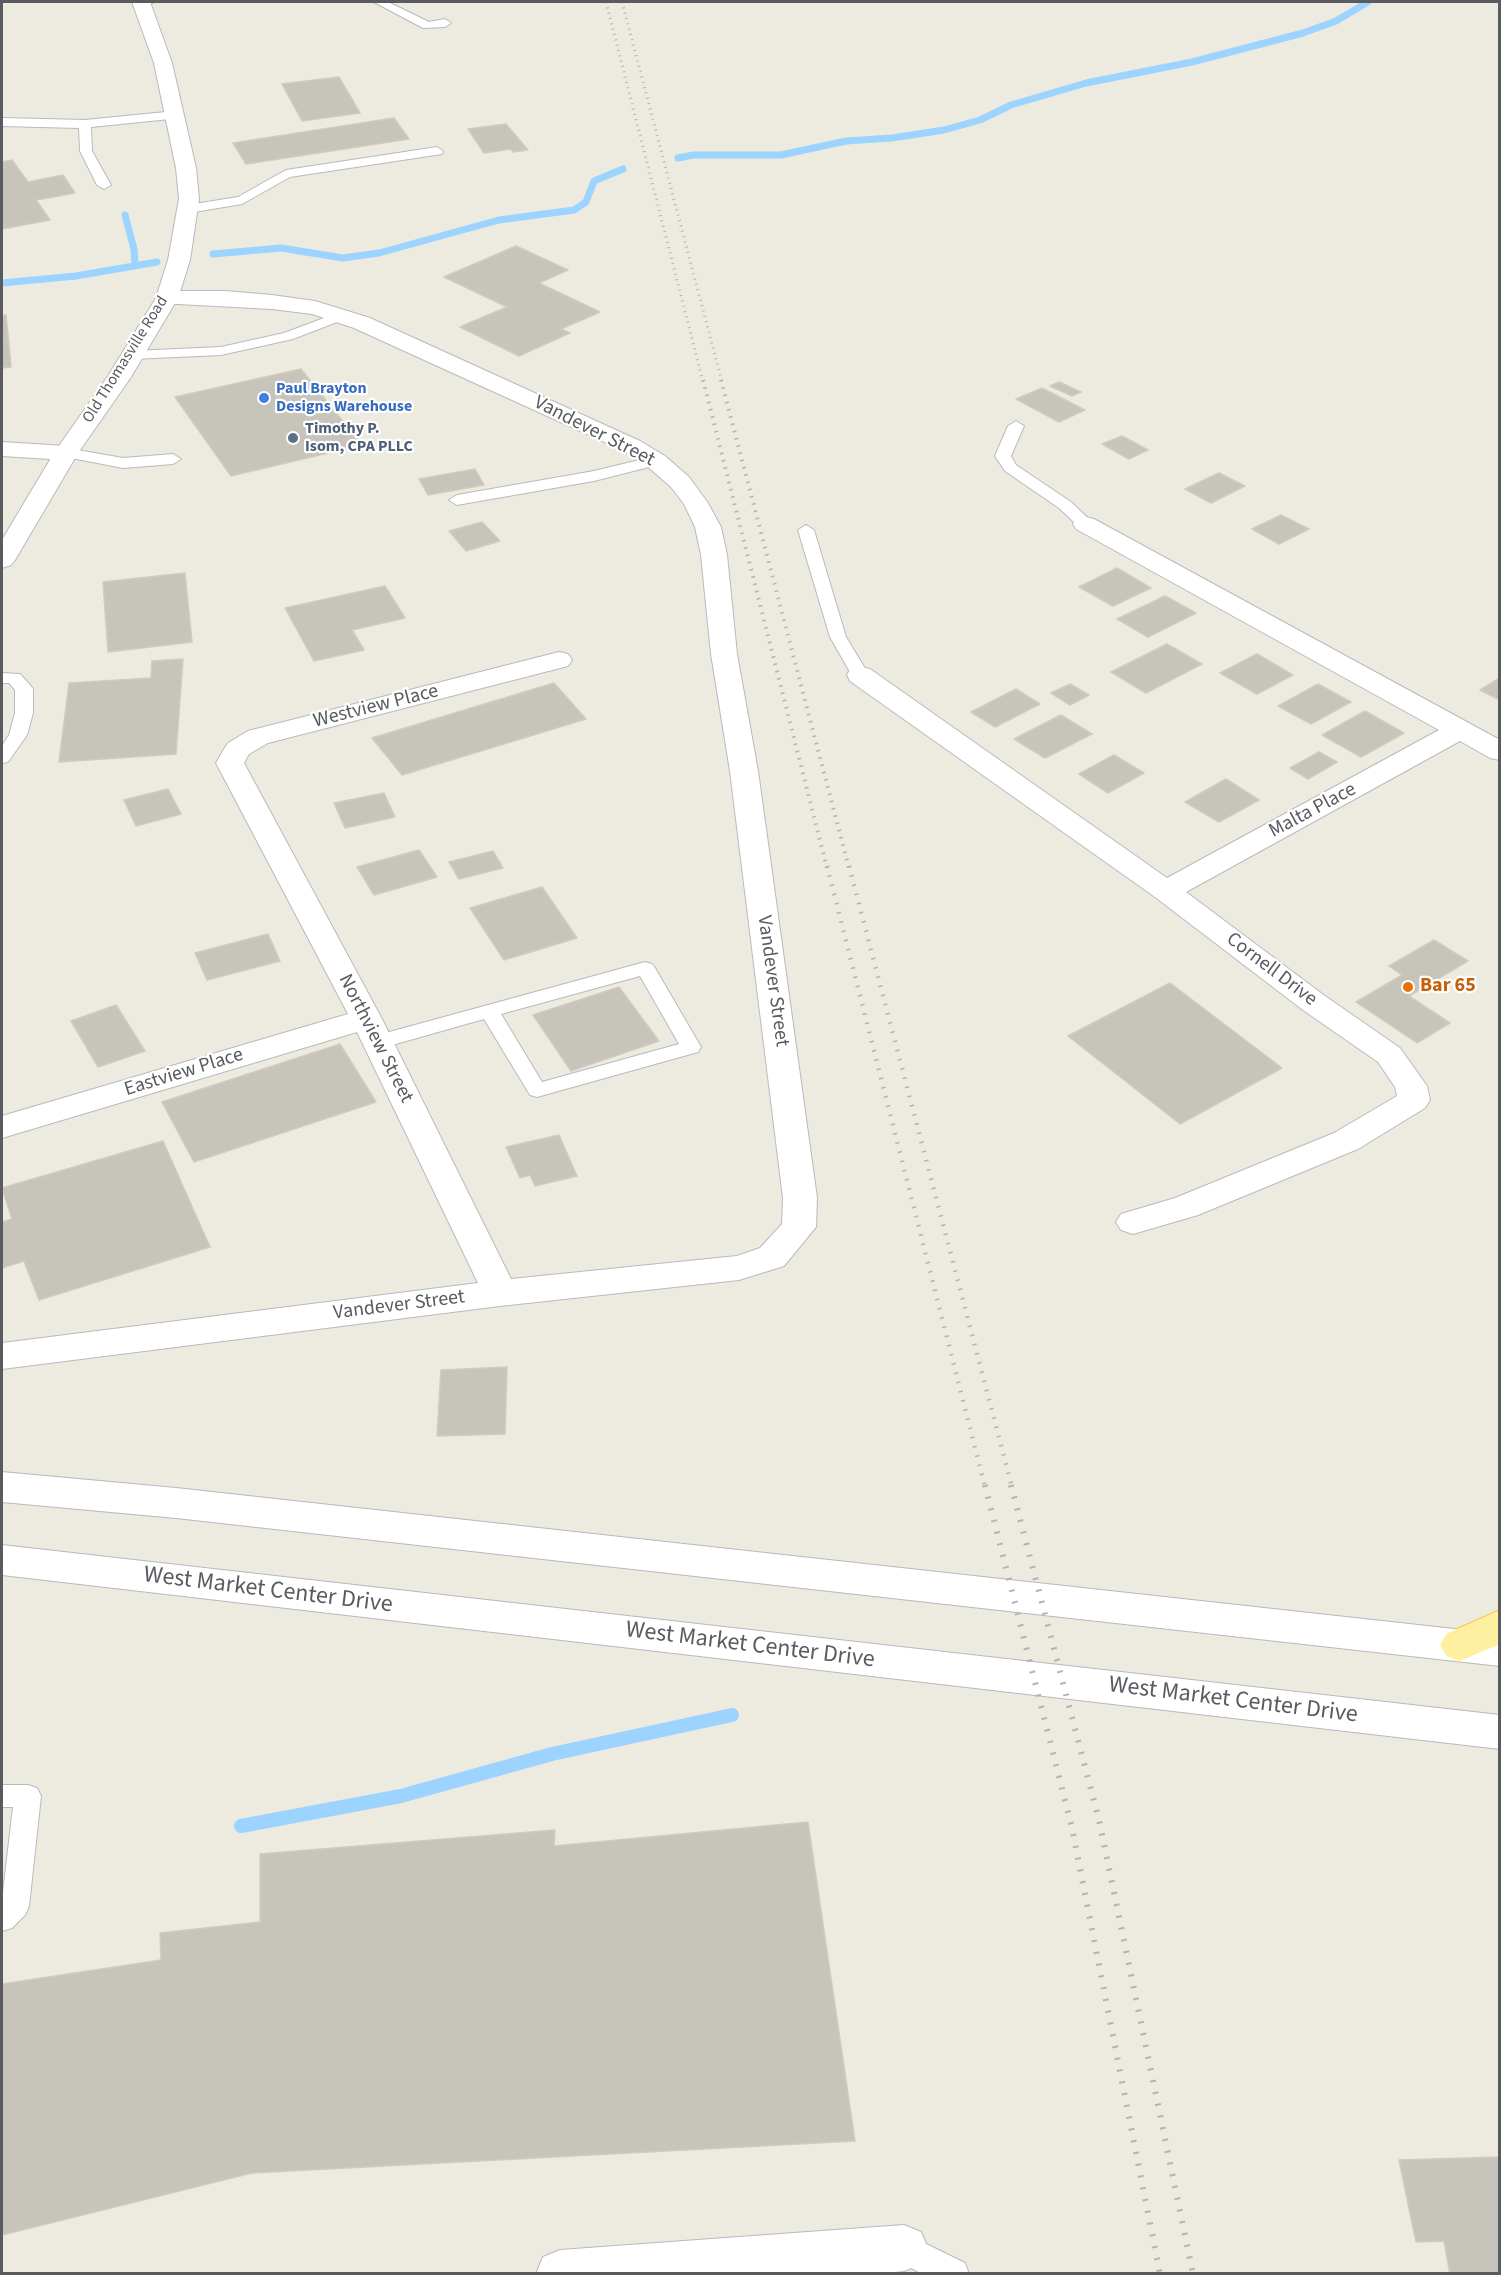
<!DOCTYPE html>
<html>
<head>
<meta charset="utf-8">
<style>
  body { margin:0 }
  #map { position:relative; width:1501px; height:2275px; overflow:hidden; background:#edeadf; font-family:"Source Sans 3",sans-serif }
  canvas { display:block }
  .frame { position:absolute; inset:0; border:3px solid #585c61; pointer-events:none }
</style>
</head>
<body>
<div id="map">
<canvas width="1501" height="2275"></canvas>
<div class="frame"></div>
</div>
<script>
const g = document.querySelector('canvas').getContext('2d');
g.lineJoin = 'round';
const poly = rows => new Path2D(rows.map(r => 'M' + r).join(''));
function trace(path, color, width, dash) { g.strokeStyle = color; g.lineWidth = width; g.lineCap = dash ? 'butt' : 'round'; g.setLineDash(dash || []); g.stroke(path); }
function fillPath(path, color) { g.fillStyle = color; g.fill(path, 'evenodd'); }
function drawText(font, color, halo, rows, align = 'center') {
  g.font = font + ' "Source Sans 3",sans-serif'; g.lineWidth = 4.5; g.setLineDash([]); g.textBaseline = 'middle'; g.strokeStyle = halo; g.fillStyle = color; for (const [text, x, y, turn = 0] of rows) {
    g.save(); g.translate(x, y); g.rotate((+turn || 0) * Math.PI / 180); g.textAlign = isNaN(turn) ? turn : align; if (halo) g.strokeText(text, 0, 0); g.fillText(text, 0, 0); g.restore();
  }
}
trace(poly([
  [678,158,693,155,781,155,846,141,892,138,944,130,980,120,1011,105,1086,83,1192,62,1303,33,1336,21,1368,2],
  [125,215,134,249,135,265],
  [213,254,281,248,343,258,379,253,499,220,574,210,586,202,594,181,623,169],
  [2,283,76,276,157,262]
]), '#9cd4ff', 7);
trace(poly([
  [241,1826,401,1796,552,1754,732,1715]
]), '#9cd4ff', 14);
const building = poly([
  [339,77,360,113,302,121,282,84,339,77],
  [394,118,409,139,246,164,233,143,394,118],
  [506,124,528,150,513,152,511,149,484,153,468,129,506,124],
  [12,160,28,182,63,175,75,193,36,200,50,220,2,229,2,162,12,160],
  [516,246,568,270,539,283,600,312,561,329,570,333,519,356,460,327,507,307,444,277,516,246],
  [6,315,11,367,2,368,2,316,6,315],
  [301,369,362,445,231,476,175,397,301,369],
  [1059,382,1081,392,1072,396,1050,386,1059,382],
  [1042,388,1085,410,1059,422,1016,399,1042,388],
  [1122,436,1148,450,1129,459,1102,444,1122,436],
  [475,469,484,485,428,495,419,479,475,469],
  [1219,473,1245,486,1211,503,1185,489,1219,473],
  [1281,515,1309,529,1279,544,1252,529,1281,515],
  [482,522,500,541,466,551,449,531,482,522],
  [1117,568,1151,588,1113,606,1079,587,1117,568],
  [185,573,192,642,108,652,103,582,185,573],
  [385,586,405,618,352,630,364,650,314,661,285,608,385,586],
  [1165,596,1196,613,1148,637,1117,619,1165,596],
  [1167,644,1202,664,1146,693,1111,672,1167,644],
  [1257,654,1293,675,1257,694,1220,673,1257,654],
  [183,659,176,754,59,762,69,683,151,678,152,661,183,659],
  [1498,679,1500,700,1480,690,1498,679],
  [554,683,586,719,402,775,372,738,554,683],
  [1070,684,1089,695,1070,705,1051,693,1070,684],
  [1318,684,1351,702,1311,724,1278,706,1318,684],
  [1016,689,1040,704,995,727,971,712,1016,689],
  [1365,711,1404,733,1361,757,1322,735,1365,711],
  [1061,715,1092,734,1045,758,1014,739,1061,715],
  [1319,752,1337,762,1308,779,1290,768,1319,752],
  [1114,755,1144,773,1108,793,1079,774,1114,755],
  [1226,779,1259,800,1219,822,1185,802,1226,779],
  [168,789,181,814,136,826,124,800,168,789],
  [384,793,395,817,345,828,334,803,384,793],
  [419,850,437,877,374,895,357,867,419,850],
  [493,851,503,868,459,879,449,862,493,851],
  [542,887,577,938,504,960,470,908,542,887],
  [268,934,280,961,207,980,195,953,268,934],
  [1434,940,1468,961,1409,996,1450,1023,1417,1043,1356,1002,1402,975,1389,966,1434,940],
  [1170,983,1282,1068,1180,1124,1068,1036,1170,983],
  [619,987,659,1041,571,1071,533,1015,619,987],
  [116,1005,145,1051,98,1067,71,1021,116,1005],
  [340,1044,376,1102,194,1162,162,1102,340,1044],
  [559,1135,577,1176,535,1186,530,1175,520,1178,506,1147,559,1135],
  [163,1141,210,1247,39,1300,24,1261,2,1268,2,1222,12,1219,2,1188,163,1141],
  [507,1367,505,1434,437,1436,441,1370,507,1367],
  [808,1822,855,2141,252,2173,2,2235,2,1984,161,1960,160,1933,260,1922,260,1854,555,1830,554,1846,808,1822],
  [1500,2157,1500,2274,1450,2274,1444,2241,1416,2242,1399,2160,1500,2157]
]);
fillPath(building, '#c7c4bc');
trace(building, '#d2cbbd', 1.5);
const service = poly([
  [136,2,154,2,148,5,138,4,136,2],
  [374,2,388,2,429,22,445,19,451,23,445,27,423,28,374,2],
  [176,111,182,115,180,118,91,127,92,151,111,185,104,189,97,185,80,151,79,128,2,126,2,118,85,120,176,111],
  [437,147,443,151,442,154,290,177,242,204,188,213,181,209,188,205,238,197,286,170,437,147],
  [340,312,345,313,347,316,345,319,293,339,221,355,132,359,125,355,132,351,221,347,284,333,340,312],
  [1016,421,1024,426,1011,456,1016,465,1071,502,1091,521,1093,524,1091,527,1079,527,1059,508,1005,471,995,456,1008,426,1016,421],
  [66,448,123,458,173,454,181,459,173,464,123,468,61,456,58,453,66,448],
  [656,456,664,461,661,464,594,481,457,505,449,500,457,495,594,471,656,456],
  [806,525,814,530,846,637,869,675,866,679,854,679,830,637,798,530,806,525],
  [2,673,20,674,30,685,33,689,33,713,27,735,8,762,2,763,2,746,9,735,15,713,15,690,9,683,2,683,2,673],
  [645,962,652,964,655,968,701,1047,698,1052,537,1097,530,1095,484,1019,378,1049,371,1047,368,1042,371,1037,645,962],
  [640,976,679,1044,542,1082,501,1014,640,976],
  [2,1785,28,1785,37,1788,41,1796,29,1906,25,1915,12,1928,2,1931,2,1901,13,1807,2,1807,2,1785],
  [904,2233,965,2263,969,2274,922,2274,893,2258,889,2248,893,2238,904,2233]
]);
const minor = poly([
  [167,291,225,291,272,295,315,301,370,318,640,441,665,456,689,477,708,503,721,527,727,555,737,654,758,771,817,1198,816,1227,784,1266,739,1280,500,1306,2,1369,2,1343,478,1283,357,1032,2,1138,2,1116,348,1014,216,763,224,749,228,743,248,731,559,652,568,654,572,660,568,666,268,743,249,754,244,763,382,1019,511,1279,737,1256,760,1248,782,1224,783,1198,730,771,711,654,701,555,695,527,684,504,671,487,647,466,624,451,354,328,312,314,272,309,159,303,156,298,159,293,167,291],
  [2,442,66,446,75,448,78,453,75,458,66,460,2,456,2,442],
  [1085,517,1094,519,1500,740,1500,760,1490,758,1460,741,1186,892,1325,996,1400,1048,1427,1086,1430,1100,1425,1108,1358,1149,1198,1215,1133,1234,1121,1230,1116,1222,1121,1214,1175,1198,1334,1133,1397,1096,1395,1087,1378,1062,1303,1010,1155,897,850,681,847,675,850,669,860,667,870,669,1167,878,1439,730,1076,529,1073,524,1076,519,1085,517],
  [904,2225,921,2232,928,2248,921,2264,904,2271,876,2274,536,2274,543,2257,560,2250,904,2225]
]);
const tertiary = poly([
  [132,2,150,2,172,63,196,168,199,199,190,260,178,298,131,377,78,453,15,560,11,565,2,568,2,540,54,453,108,376,156,298,168,260,179,199,176,168,154,63,132,2]
]);
const secondary = poly([
  [2,1472,176,1488,1500,1634,1500,1666,176,1518,2,1502,2,1472],
  [2,1545,1500,1715,1500,1749,2,1575,2,1545]
]);
const primary = poly([
  [1500,1610,1500,1644,1460,1661,1446,1656,1440,1645,1446,1634,1500,1610]
]);
trace(service, '#b7babf', 2);
trace(minor, '#b7babf', 2);
trace(tertiary, '#b7babf', 2);
trace(secondary, '#b5b9bf', 2);
trace(primary, '#fbc949', 2);
fillPath(service, '#fff');
fillPath(minor, '#fff');
fillPath(tertiary, '#fff');
fillPath(secondary, '#fff');
fillPath(primary, '#fff0a1');
trace(poly([
  [606,2,703,382],
  [622,2,722,382]
]), '#b3b4b4', 3, [1, 4.5]);
trace(poly([
  [703,380,827,868],
  [721,380,849,868]
]), '#b3b4b4', 4, [1.5, 6]);
trace(poly([
  [827,866,985,1487],
  [849,866,1012,1487]
]), '#b3b4b4', 4.5, [1.5, 8]);
trace(poly([
  [985,1485,1072,1828,1160,2274],
  [1011,1485,1099,1820,1193,2274]
]), '#b3b4b4', 6, [2, 10]);
for (const [x, y, r, color] of [
  [264,398,6,"#3f7fe0"],
  [293,438,6,"#5c6f8a"],
  [1408,987,6,"#e8710a"]
]) { const dot = new Path2D(); dot.arc(x, y, r, 0, 2 * Math.PI); g.fillStyle = color; g.fill(dot); trace(dot, '#fff', 2); }
drawText('16px', '#585c61', '#fff', [
  ["Old Thomasville Road",126,360,-58]
]);
drawText('bold 16px', '#366cbe', '#fff', [
  ["Paul Brayton",276,389],
  ["Designs Warehouse",276,407]
], 'left');
drawText('bold 16px', '#4e5e75', '#fff', [
  ["Timothy P.",305,429],
  ["Isom, CPA PLLC",305,447]
], 'left');
drawText('20px', '#585c61', '#fff', [
  ["Vandever Street",594,432,27],
  ["Westview Place",376,707,-14],
  ["Malta Place",1313,811,-28],
  ["Cornell Drive",1271,970,37],
  ["Vandever Street",772,981,82],
  ["Northview Street",375,1039,63],
  ["Eastview Place",184,1073,-17],
  ["Vandever Street",399,1306,-7]
]);
drawText('bold 20px', '#c56008', '#fff', [
  ["Bar 65",1420,987]
], 'left');
drawText('24px', '#585c61', '#fff', [
  ["West Market Center Drive",268,1591,7],
  ["West Market Center Drive",750,1646,7],
  ["West Market Center Drive",1233,1701,7]
]);
</script>
</body>
</html>
